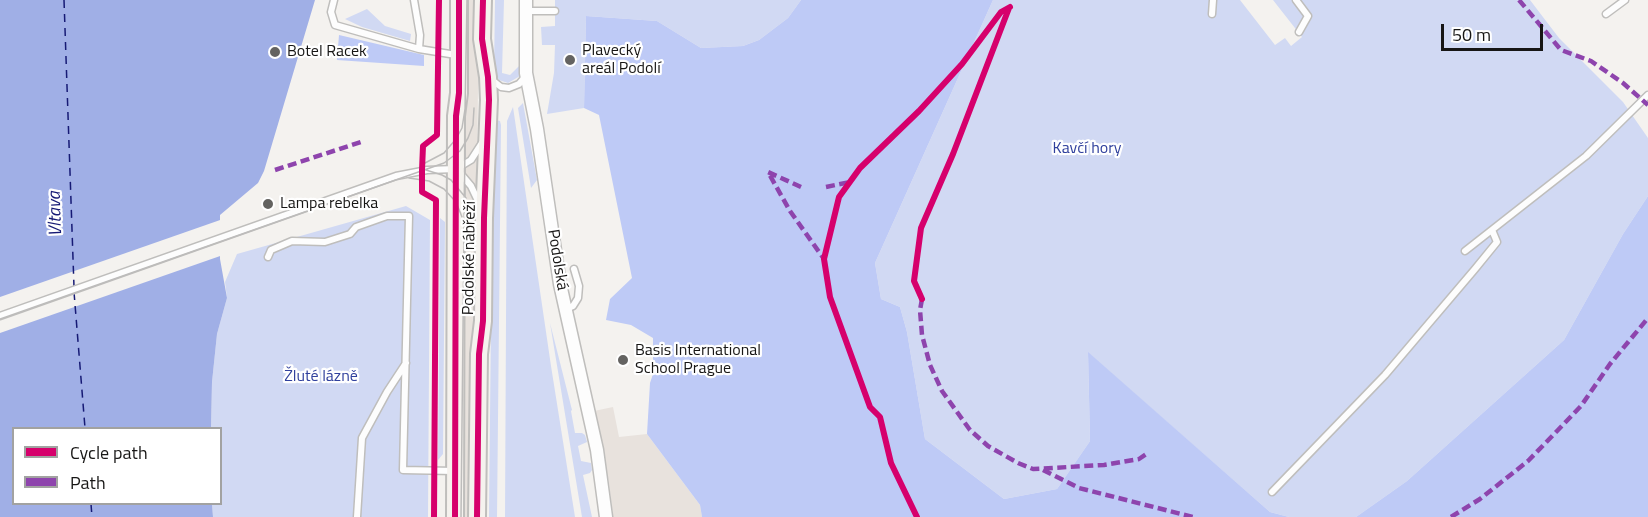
<!DOCTYPE html>
<html>
<head>
<meta charset="utf-8">
<style>
  body { margin:0 }
  #map { position:relative; width:1648px; height:517px; overflow:hidden; background:#f4f2ef; font-family:"Titillium Web",sans-serif }
  canvas { display:block }
  .legend { position:absolute; left:12px; top:427px; width:210px; height:78px; box-sizing:border-box; background:#fff; border:2px solid #a2a2a1; margin:0; padding:8px 10px; list-style:none; font-size:18px; color:#171615 }
  .legend li { display:flex; align-items:center; gap:12px; height:30px }
  .legend b { width:30px; border:2px solid #a2a2a1 }
  .scale { position:absolute; left:1441px; top:24px; width:102px; height:27px; box-sizing:border-box; border:3px solid #171615; border-top:0; padding-left:8px; font-size:18px; line-height:21px; white-space:nowrap; color:#171615; -webkit-text-stroke:4px #fff; paint-order:stroke }
</style>
</head>
<body>
<div id="map">
<canvas width="1648" height="517"></canvas>
<ul class="legend">
<li><b style="height:8px;background:#d6006c"></b>Cycle path</li>
<li><b style="height:8px;background:#8e44ad"></b>Path</li>
</ul>
<div class="scale">50 m</div>
</div>
<script>
const g = document.querySelector('canvas').getContext('2d');
g.lineJoin = 'round';
function fillPath(path, color) { g.fillStyle = color; g.fill(path, 'evenodd'); }
const poly = rows => new Path2D(rows.map(r => 'M' + r).join(''));
function trace(path, color, width, dash) { g.strokeStyle = color; g.lineWidth = width; g.lineCap = dash ? 'butt' : 'round'; g.setLineDash(dash || []); g.stroke(path); }
function drawText(font, color, halo, rows, align = 'center') {
  g.font = font + ' "Titillium Web",sans-serif'; g.lineWidth = 4.5; g.setLineDash([]); g.textBaseline = 'middle'; g.strokeStyle = halo; g.fillStyle = color; for (const [text, x, y, turn = 0] of rows) {
    g.save(); g.translate(x, y); g.rotate((+turn || 0) * Math.PI / 180); g.textAlign = isNaN(turn) ? turn : align; if (halo) g.strokeText(text, 0, 0); g.fillText(text, 0, 0); g.restore();
  }
}
fillPath(poly([
  [463,0,479,0,473,517,458,517],
  [613,407,619,437,647,434,700,505,702,517,613,517,609,483,594,411]
]), '#e8e2dd');
fillPath(poly([
  [495,0,504,0,502,73,510,75,521,64,520,76,508,83,499,80,494,71],
  [555,0,801,0,788,18,759,40,743,46,701,48,657,21,586,16,584,108,547,114,554,73,555,45,542,45,541,27,555,26],
  [993,0,1240,0,1275,45,1285,38,1291,46,1302,37,1273,0,1530,0,1559,38,1623,102,1648,138,1648,196,1623,234,1564,340,1407,481,1356,517,1289,517,1270,512,1088,353,1090,441,1057,489,1004,499,925,439,907,332,900,307,881,299,875,263],
  [367,9,385,26,411,34,410,41,362,27,345,19],
  [523,103,537,180,531,188,518,108],
  [513,107,551,366,575,517,505,517,507,121],
  [493,119,500,121,501,125,497,517,489,517],
  [406,206,430,220,428,517,213,517,212,504,220,504,220,428,211,428,212,382,217,334,227,298,225,282,237,254],
  [440,218,445,222,443,454,438,460],
  [550,323,572,410,571,411,575,433,582,433,585,435,587,442,578,446,581,461,591,463,592,470,590,473,583,475,592,517,582,517]
]), '#d1d9f3');
fillPath(poly([
  [801,0,993,0,875,263,881,299,900,307,907,332,925,439,1004,499,1057,489,1090,441,1088,352,1270,512,1289,517,702,517,700,505,647,434,650,383,653,374,653,338,631,325,606,320,610,299,632,278,599,115,584,108,586,16,657,21,701,48,743,46,759,40,788,18],
  [339,35,424,55,424,66,337,60],
  [1648,196,1648,517,1356,517,1407,481,1564,340,1623,234]
]), '#becaf6');
fillPath(poly([
  [0,0,315,0,264,171,258,183,220,215,220,259,227,298,217,334,212,382,211,428,14,428,14,504,212,504,213,517,0,517]
]), '#a0afe6');
fillPath(poly([
  [223,219,223,255,0,333,0,297]
]), '#f4f2ef');
trace(poly([
  [64,0,74,287],
  [74,292,85,428],
  [91,504,92,517]
]), '#161a75', 1.5, [8, 6]);
const lane = poly([
  [334,0,331,12,335,25,419,49,420,35,414,0],
  [1296,0,1308,16,1299,32],
  [526,11,555,11],
  [1212,14,1213,0],
  [1606,14,1625,0],
  [419,49,456,55],
  [492,80,501,87,509,88,519,84,526,76],
  [460,173,471,186,479,203],
  [1465,251,1586,156,1648,95],
  [268,257,271,250,292,241,325,242,350,234,356,227,387,216,409,216,403,470,454,471],
  [566,309,573,306,578,298,579,286,574,269],
  [0,316,396,176,427,170,456,169,471,160,482,143],
  [1272,492,1385,375,1475,269,1497,242,1492,230],
  [357,517,362,438,387,392,406,363]
]);
const street = poly([
  [526,0,526,73,537,129,560,284,597,450,606,517]
]);
const secondary = poly([
  [455,517,456,116,459,93,459,0],
  [477,517,479,354,483,321,484,218,489,100,488,77,482,39,483,0]
]);
trace(lane, '#bfbebc', 9);
trace(street, '#bfbebc', 15);
trace(secondary, '#bfbebc', 20);
trace(lane, '#fdfdfd', 6);
trace(street, '#fdfdfd', 12);
trace(secondary, '#f5f2ee', 16);
trace(poly([
  [465,112,467,0],
  [425,163,444,153,456,139,462,128,466,103],
  [426,170,442,175,451,180,466,198],
  [409,178,429,181,444,189,456,202,462,217],
  [0,319,444,163,460,151,468,138,473,125,474,108],
  [461,517,465,142]
]), '#bdbcbb', 1.5);
trace(poly([
  [1519,0,1561,50,1591,61,1623,83,1648,105],
  [275,170,361,142],
  [801,187,768,172,790,211,824,259],
  [826,187,850,182],
  [922,299,920,310,922,335,930,365,942,391,970,430,988,446,1018,463,1033,469,1104,465,1139,459,1148,453],
  [1043,470,1079,488,1193,517],
  [1451,517,1480,499,1528,461,1558,430,1581,406,1610,364,1648,318]
]), '#8e44ad', 4.5, [9, 4.5]);
trace(poly([
  [922,299,914,281,921,228,953,154,1009,8],
  [434,517,436,200,422,192,422,170,423,146,437,135,439,0],
  [455,517,456,116,459,93,459,0],
  [477,517,479,354,483,321,484,218,489,100,488,77,482,39,483,0],
  [917,517,891,463,880,417,870,407,830,297,824,259,839,197,860,168,919,111,962,64,1001,12,1010,7]
]), '#d6006c', 6);
for (const [x, y, r, color] of [
  [275,52,6,"#646361"],
  [570,60,6,"#646361"],
  [268,204,6,"#646361"],
  [623,360,6,"#646361"]
]) { const dot = new Path2D(); dot.arc(x, y, r, 0, 2 * Math.PI); g.fillStyle = color; g.fill(dot); trace(dot, '#fff', 2); }
drawText('16px', '#171615', '#fff', [
  ["Plavecký",582,51],
  ["areál Podolí",582,69],
  ["Botel Racek",287,52],
  ["Lampa rebelka",280,204],
  ["Basis International",635,351],
  ["School Prague",635,369]
], 'left');
drawText('16px', '#30409d', '#fff', [
  ["Kavčí hory",1087,149],
  ["Žluté lázně",321,377]
]);
drawText('16px', '#171615', '#fff', [
  ["Podolské nábřeží",470,258,-89],
  ["Podolská",557,260,81]
]);
drawText('italic 18px', '#161a75', '#fff', [
  ["Vltava",56,214,-92]
]);
</script>
</body>
</html>
